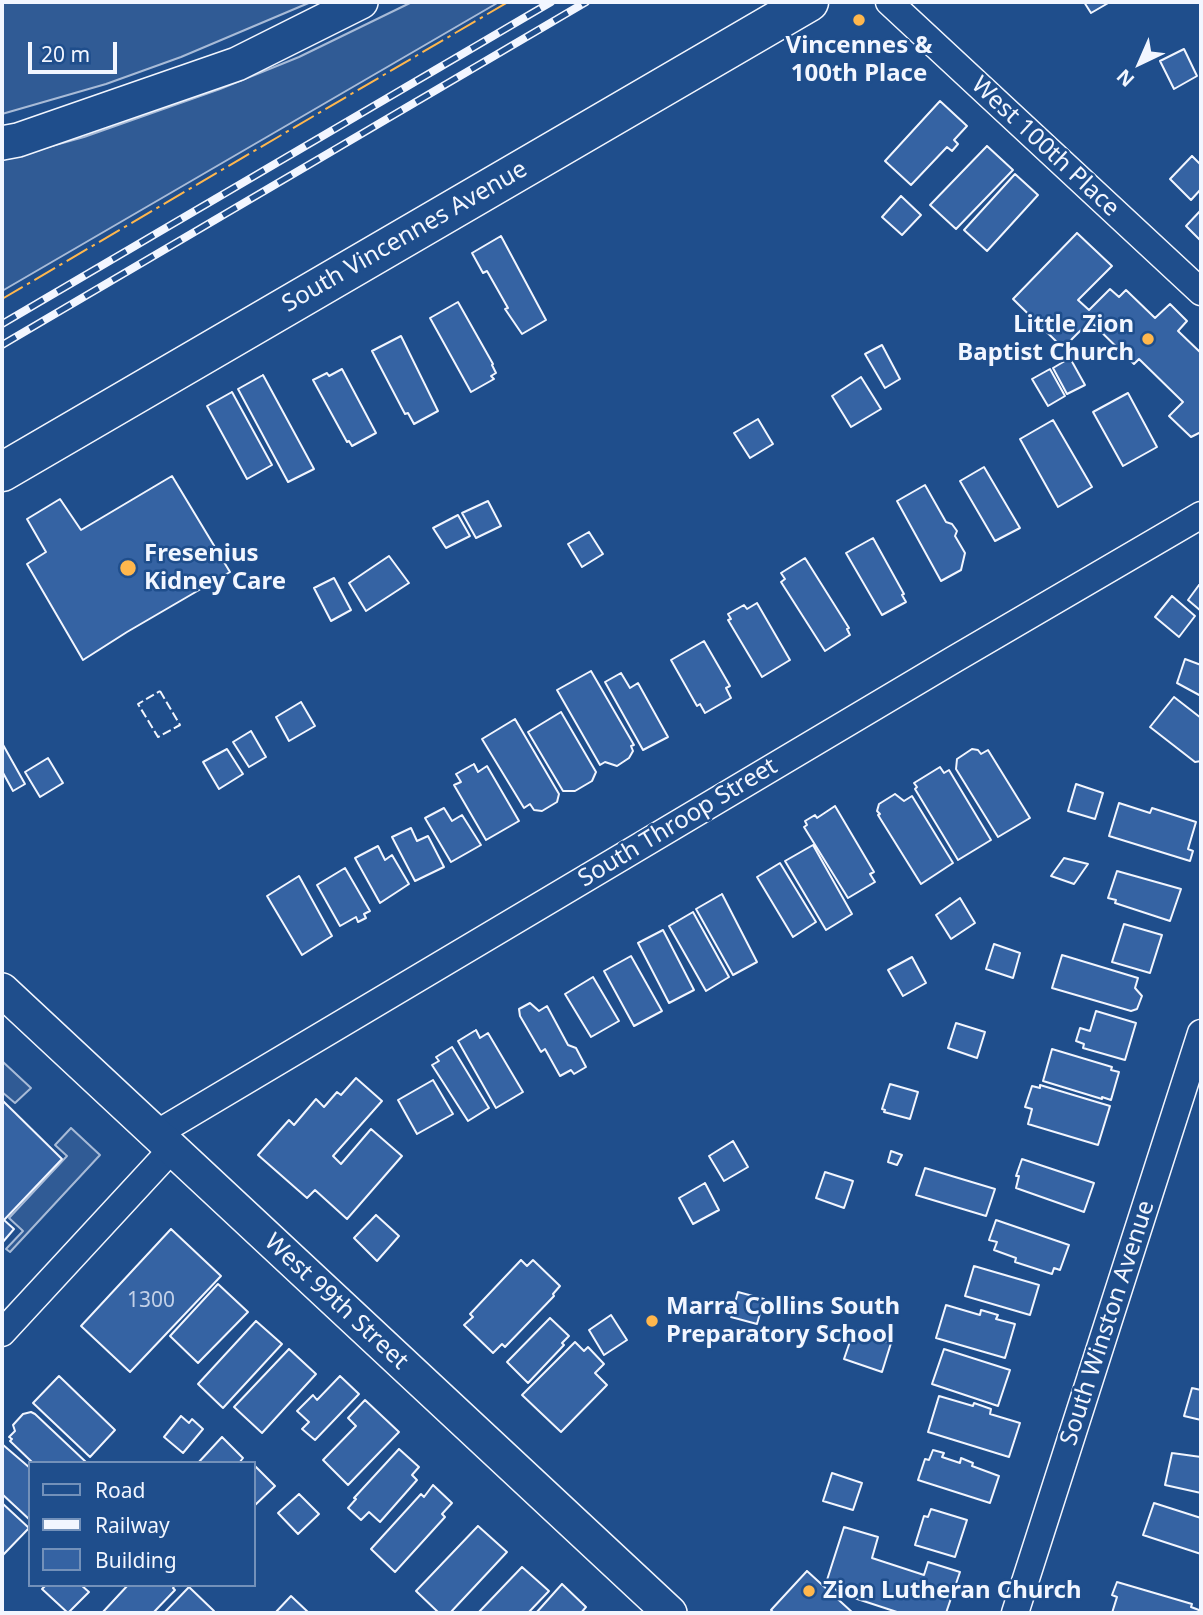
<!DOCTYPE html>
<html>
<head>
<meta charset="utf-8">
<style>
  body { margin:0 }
  #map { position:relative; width:1203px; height:1615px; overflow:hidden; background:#1f4e8c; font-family:"Noto Sans",sans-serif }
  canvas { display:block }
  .frame { position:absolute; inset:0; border:4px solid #f2f6ff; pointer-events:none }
  .legend { position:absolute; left:28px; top:1461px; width:228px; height:126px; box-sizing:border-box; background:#1f4e8c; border:2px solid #7391ba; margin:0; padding:9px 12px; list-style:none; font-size:21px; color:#f2f6ff }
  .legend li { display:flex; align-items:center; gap:14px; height:35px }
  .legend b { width:35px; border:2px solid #7391ba }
  .north { position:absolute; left:1105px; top:28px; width:70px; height:70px; -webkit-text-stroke:5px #1f4e8c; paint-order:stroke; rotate:224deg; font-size:19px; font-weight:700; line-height:28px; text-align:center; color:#f2f6ff }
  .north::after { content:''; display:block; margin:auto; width:24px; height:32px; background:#f2f6ff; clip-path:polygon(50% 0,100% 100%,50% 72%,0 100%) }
  .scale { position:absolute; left:28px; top:42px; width:89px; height:32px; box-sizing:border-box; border:4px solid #f2f6ff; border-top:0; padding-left:9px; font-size:21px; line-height:24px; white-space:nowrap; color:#f2f6ff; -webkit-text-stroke:5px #1f4e8c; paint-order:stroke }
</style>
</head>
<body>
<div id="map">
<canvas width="1203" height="1615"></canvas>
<div class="frame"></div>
<ul class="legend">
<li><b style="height:9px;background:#1f4e8c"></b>Road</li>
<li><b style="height:9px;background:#f2f6ff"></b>Railway</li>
<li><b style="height:19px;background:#3563a3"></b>Building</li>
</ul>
<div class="north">N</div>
<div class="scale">20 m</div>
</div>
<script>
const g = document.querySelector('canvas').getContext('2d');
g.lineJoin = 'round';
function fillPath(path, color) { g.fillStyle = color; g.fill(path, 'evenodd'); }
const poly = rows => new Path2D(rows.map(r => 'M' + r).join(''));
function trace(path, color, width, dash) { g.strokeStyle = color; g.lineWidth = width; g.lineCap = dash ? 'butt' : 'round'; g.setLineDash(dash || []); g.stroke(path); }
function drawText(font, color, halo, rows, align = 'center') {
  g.font = font + ' "Noto Sans",sans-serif'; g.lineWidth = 5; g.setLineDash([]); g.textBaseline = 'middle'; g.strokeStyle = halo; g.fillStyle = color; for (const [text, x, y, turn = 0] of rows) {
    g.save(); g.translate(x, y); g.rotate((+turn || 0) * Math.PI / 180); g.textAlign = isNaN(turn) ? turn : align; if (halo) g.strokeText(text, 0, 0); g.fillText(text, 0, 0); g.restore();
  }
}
const built = poly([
  [2,2,311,2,181,57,106,84,2,114,2,2],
  [412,2,499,2,2,291,2,160,84,137,220,89,299,57,412,2],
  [2,1061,31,1088,15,1103,2,1092,2,1061],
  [71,1128,100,1155,10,1252,6,1249,23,1231,9,1218,67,1156,55,1145,71,1128]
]);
fillPath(built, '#305b95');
trace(built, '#a8bbd7', 2);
const building = poly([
  [1084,2,1110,2,1091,13,1084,2],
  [1184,49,1197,76,1174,89,1160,61,1184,49],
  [940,101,967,126,954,140,958,144,952,151,947,147,911,185,885,161,940,101],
  [987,146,1013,170,956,229,930,205,987,146],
  [1192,156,1201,165,1201,189,1191,200,1170,179,1192,156],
  [1015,174,1038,195,987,251,964,230,1015,174],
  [901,196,921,215,902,235,882,217,901,196],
  [1201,210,1201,241,1186,226,1201,210],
  [1077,233,1112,266,1078,300,1089,310,1110,289,1119,297,1126,290,1155,318,1170,304,1187,321,1178,331,1201,353,1201,432,1191,437,1169,416,1183,402,1139,359,1134,364,1090,321,1063,348,1013,299,1077,233],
  [501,236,546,320,522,334,505,309,508,308,487,271,483,273,472,253,501,236],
  [458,302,493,364,492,365,496,373,491,376,494,379,471,392,430,318,458,302],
  [401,336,438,411,414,424,408,413,405,414,372,351,401,336],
  [882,345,900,379,885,388,865,354,882,345],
  [1070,358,1085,385,1067,394,1053,368,1070,358],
  [342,369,376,433,352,446,349,441,347,442,313,380,327,373,329,376,342,369],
  [1050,369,1065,396,1048,406,1032,379,1050,369],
  [263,375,314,469,288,482,238,389,263,375],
  [861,377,881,409,851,427,832,396,861,377],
  [232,392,272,465,247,479,207,406,232,392],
  [1128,393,1157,447,1123,466,1093,412,1128,393],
  [758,419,773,444,750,458,734,433,758,419],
  [1053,420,1092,487,1058,507,1020,439,1053,420],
  [984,467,1020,528,995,541,960,481,984,467],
  [172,476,230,572,127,632,83,660,27,564,46,552,27,519,60,499,81,530,172,476],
  [925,485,946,522,952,524,957,531,955,536,965,553,961,570,941,581,897,501,925,485],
  [488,501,501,526,476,538,462,513,488,501],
  [458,515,470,536,446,548,433,528,458,515],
  [589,532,603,554,582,567,568,544,589,532],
  [873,538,904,594,902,595,906,602,882,615,846,553,873,538],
  [389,556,409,583,366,611,349,583,389,556],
  [805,558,849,628,847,629,850,635,825,651,781,582,785,579,781,573,805,558],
  [334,578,351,610,331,621,314,588,334,578],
  [1199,585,1201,587,1201,611,1188,600,1199,585],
  [1172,596,1195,616,1179,637,1155,617,1172,596],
  [757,603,790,660,762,677,728,620,731,619,728,614,744,605,747,609,757,603],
  [704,641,730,686,726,688,731,698,705,713,700,704,697,706,671,660,704,641],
  [1185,659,1201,665,1201,696,1177,683,1185,659],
  [591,671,634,745,631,746,633,751,629,758,617,766,605,762,600,765,557,690,591,671],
  [621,673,630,688,638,683,668,737,643,750,605,682,621,673],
  [1174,697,1201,718,1201,761,1195,762,1150,727,1174,697],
  [301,702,315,726,289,741,276,717,301,702],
  [561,712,596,772,592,781,575,791,563,791,528,732,561,712],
  [515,719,559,794,557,802,542,811,534,810,530,804,524,808,482,739,515,719],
  [251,731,266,757,249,767,233,742,251,731],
  [2,743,25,784,13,791,2,771,2,743],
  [227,749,243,774,219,789,203,762,227,749],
  [972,749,978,750,981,754,988,750,1030,818,998,837,956,769,957,759,972,749],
  [48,758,63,783,40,797,25,772,48,758],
  [474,764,478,772,487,766,519,821,486,840,454,785,461,782,456,774,474,764],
  [940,767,944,773,949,770,991,840,958,860,915,789,917,787,914,783,940,767],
  [1076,784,1103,793,1095,819,1068,811,1076,784],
  [895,794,904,801,912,796,953,863,921,884,878,815,880,814,877,811,879,804,895,794],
  [1119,803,1150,813,1152,808,1196,822,1188,849,1193,851,1190,861,1109,836,1119,803],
  [835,806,874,872,870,874,875,882,848,898,804,827,807,825,805,821,815,815,817,818,835,806],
  [444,808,452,821,462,815,481,845,451,862,425,818,444,808],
  [411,828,417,841,428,836,444,867,415,881,392,837,411,828],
  [813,845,852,914,826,930,785,861,813,845],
  [378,846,385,860,392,855,409,884,380,903,355,858,378,846],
  [1064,858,1088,864,1074,884,1051,876,1064,858],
  [780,863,816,922,793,937,757,877,780,863],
  [345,868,370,911,364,914,366,918,358,922,356,917,340,926,317,885,345,868],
  [1117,871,1181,889,1170,921,1115,903,1116,900,1108,898,1117,871],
  [299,876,332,936,302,955,267,896,299,876],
  [722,894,757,962,733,975,696,909,722,894],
  [960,898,975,923,951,939,936,915,960,898],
  [693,912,729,977,706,991,669,926,693,912],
  [1124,924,1162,935,1150,973,1112,962,1124,924],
  [663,930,694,990,669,1003,638,943,663,930],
  [994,944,1020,953,1013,978,986,969,994,944],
  [1062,955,1138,978,1135,988,1142,996,1137,1009,1131,1011,1052,988,1062,955],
  [631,956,662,1011,634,1026,604,971,631,956],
  [912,957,926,983,903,996,888,970,912,957],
  [593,977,619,1021,591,1037,565,994,593,977],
  [530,1003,539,1011,547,1006,568,1045,576,1048,586,1067,574,1074,571,1070,560,1076,545,1049,541,1052,520,1016,519,1009,530,1003],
  [1096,1011,1136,1023,1125,1060,1083,1048,1084,1044,1076,1041,1080,1028,1090,1031,1096,1011],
  [956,1023,985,1032,977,1058,948,1048,956,1023],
  [476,1030,480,1038,488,1033,523,1092,496,1108,458,1041,476,1030],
  [452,1047,489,1108,468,1121,432,1065,439,1061,436,1057,452,1047],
  [1052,1049,1112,1067,1111,1070,1119,1072,1111,1100,1102,1097,1102,1099,1043,1081,1052,1049],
  [356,1078,382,1101,333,1156,341,1164,371,1129,402,1156,347,1219,315,1190,307,1198,258,1155,289,1120,294,1125,316,1099,324,1107,337,1092,341,1095,356,1078],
  [433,1080,453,1114,417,1134,398,1100,433,1080],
  [890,1084,918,1092,910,1119,884,1112,885,1110,882,1109,890,1084],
  [1040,1085,1110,1106,1098,1145,1028,1124,1032,1109,1025,1107,1032,1086,1040,1088,1040,1085],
  [2,1100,62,1159,4,1220,14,1229,2,1243,2,1100],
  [733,1141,748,1167,724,1181,709,1156,733,1141],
  [891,1151,902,1155,897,1165,888,1162,891,1151],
  [1022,1159,1094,1183,1084,1212,1016,1188,1019,1176,1016,1176,1022,1159],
  [925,1168,995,1189,986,1216,916,1195,925,1168],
  [825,1172,853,1181,844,1208,816,1198,825,1172],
  [705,1183,719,1210,693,1224,679,1198,705,1183],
  [376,1215,399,1236,377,1261,354,1238,376,1215],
  [996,1220,1069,1245,1060,1270,1054,1268,1052,1274,1015,1262,1016,1258,994,1250,997,1242,989,1240,996,1220],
  [171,1229,221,1276,130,1372,81,1326,171,1229],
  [521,1260,527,1266,533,1260,560,1286,553,1294,554,1296,505,1347,502,1344,493,1353,464,1325,473,1317,470,1314,521,1260],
  [974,1266,1039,1285,1030,1315,965,1296,974,1266],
  [218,1284,248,1312,198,1363,170,1336,218,1284],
  [738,1292,764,1299,757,1324,731,1317,738,1292],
  [946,1305,980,1315,981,1310,998,1315,996,1319,1015,1324,1005,1358,936,1338,946,1305],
  [611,1315,627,1340,604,1355,589,1330,611,1315],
  [550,1318,569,1336,562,1343,564,1345,528,1383,507,1362,550,1318],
  [256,1321,282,1344,223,1408,198,1384,256,1321],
  [854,1330,891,1343,882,1372,844,1359,854,1330],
  [575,1342,584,1351,588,1347,604,1364,595,1373,607,1385,561,1432,522,1395,575,1342],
  [289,1349,316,1374,262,1433,234,1407,289,1349],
  [944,1349,1010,1370,998,1406,932,1384,944,1349],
  [59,1376,115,1430,90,1457,33,1403,59,1376],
  [340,1376,359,1394,315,1440,302,1429,309,1422,297,1411,313,1395,317,1400,340,1376],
  [1192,1388,1201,1390,1201,1420,1184,1416,1192,1388],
  [939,1396,973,1406,974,1403,991,1409,990,1414,1020,1423,1009,1457,928,1432,939,1396],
  [365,1400,399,1432,348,1485,323,1460,356,1426,348,1418,365,1400],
  [31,1412,35,1414,87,1463,33,1463,10,1441,12,1439,9,1437,15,1431,13,1425,23,1414,31,1412],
  [181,1416,189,1423,192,1419,203,1429,183,1453,164,1437,181,1416],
  [222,1437,243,1458,239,1463,198,1463,222,1437],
  [2,1444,30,1468,30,1520,2,1494,2,1444],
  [399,1449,419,1467,412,1475,417,1480,380,1522,369,1512,361,1520,348,1508,356,1499,354,1498,399,1449],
  [933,1450,944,1453,942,1457,960,1463,961,1458,973,1463,972,1466,999,1476,990,1503,918,1480,925,1459,929,1460,933,1450],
  [1172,1453,1201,1457,1201,1493,1165,1485,1172,1453],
  [255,1466,275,1486,254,1506,254,1468,255,1466],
  [832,1473,862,1483,853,1510,823,1501,832,1473],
  [433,1485,452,1503,442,1514,445,1517,395,1572,371,1549,421,1494,424,1497,433,1485],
  [299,1494,319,1514,298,1534,278,1513,299,1494],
  [2,1503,29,1528,3,1555,2,1554,2,1503],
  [1154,1503,1201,1518,1201,1554,1143,1535,1154,1503],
  [931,1509,967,1520,955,1557,915,1545,924,1516,928,1517,931,1509],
  [478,1526,507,1552,450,1613,439,1613,416,1591,478,1526],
  [844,1527,878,1537,872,1558,924,1575,928,1562,960,1572,946,1613,900,1613,839,1593,827,1580,844,1527],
  [522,1567,549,1591,528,1613,478,1613,522,1567],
  [807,1571,853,1613,774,1613,771,1610,807,1571],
  [1117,1582,1192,1604,1191,1607,1199,1610,1198,1613,1112,1613,1117,1597,1112,1595,1117,1582],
  [562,1584,586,1607,581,1613,536,1613,562,1584],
  [46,1585,81,1585,89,1592,68,1613,42,1589,46,1585],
  [128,1585,175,1585,173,1588,175,1590,153,1613,102,1613,128,1585],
  [189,1587,214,1611,212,1613,164,1613,189,1587],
  [291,1596,309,1613,275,1613,291,1596]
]);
fillPath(building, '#3563a3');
trace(building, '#f2f6ff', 2);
const minor = poly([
  [889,2,1201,292],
  [156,1134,953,660,1201,515],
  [2,1333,172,1149],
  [1015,1613,1201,1033]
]);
const tertiary = poly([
  [2,143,18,140,237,64,361,2],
  [2,990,670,1613]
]);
const secondary = poly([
  [2,472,809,2]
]);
trace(minor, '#f2f6ff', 29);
trace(tertiary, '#f2f6ff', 36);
trace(secondary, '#f2f6ff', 41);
trace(minor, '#1f4e8c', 26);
trace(tertiary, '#1f4e8c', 33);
trace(secondary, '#1f4e8c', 38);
const rail = poly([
  [2,324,551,2],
  [2,345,586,2]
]);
trace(rail, '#f2f6ff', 8);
trace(rail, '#1f4e8c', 5, [16]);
trace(poly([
  [160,691,180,725,158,737,138,704,160,691]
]), '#f2f6ff', 2, [9, 3.5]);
trace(poly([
  [2,299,508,2]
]), '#ffb74d', 2, [24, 5, 3.5, 5]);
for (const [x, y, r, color] of [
  [859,20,7,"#ffb74d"],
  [1148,339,7,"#ffb74d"],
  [128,568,9,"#ffb74d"],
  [652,1321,7,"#ffb74d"],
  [809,1591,7,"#ffb74d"]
]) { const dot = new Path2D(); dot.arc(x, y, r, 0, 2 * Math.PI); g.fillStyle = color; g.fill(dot); trace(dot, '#1f4e8c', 2.5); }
drawText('21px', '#c3d1e8', null, [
  ["1300",151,1301]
]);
drawText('bold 24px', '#f2f6ff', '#1f4e8c', [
  ["Vincennes &",859,46,"center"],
  ["100th Place",859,74,"center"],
  ["Little Zion",1134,325,"right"],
  ["Baptist Church",1134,353,"right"],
  ["Fresenius",144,554],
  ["Kidney Care",144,582],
  ["Marra Collins South",666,1307],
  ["Preparatory School",666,1335],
  ["Zion Lutheran Church",823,1591]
], 'left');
drawText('24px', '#f2f6ff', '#1f4e8c', [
  ["West 100th Place",1045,147,43],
  ["South Vincennes Avenue",405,237,-30],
  ["South Throop Street",678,823,-31],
  ["West 99th Street",336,1302,43],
  ["South Winston Avenue",1108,1323,-72]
]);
</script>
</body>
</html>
